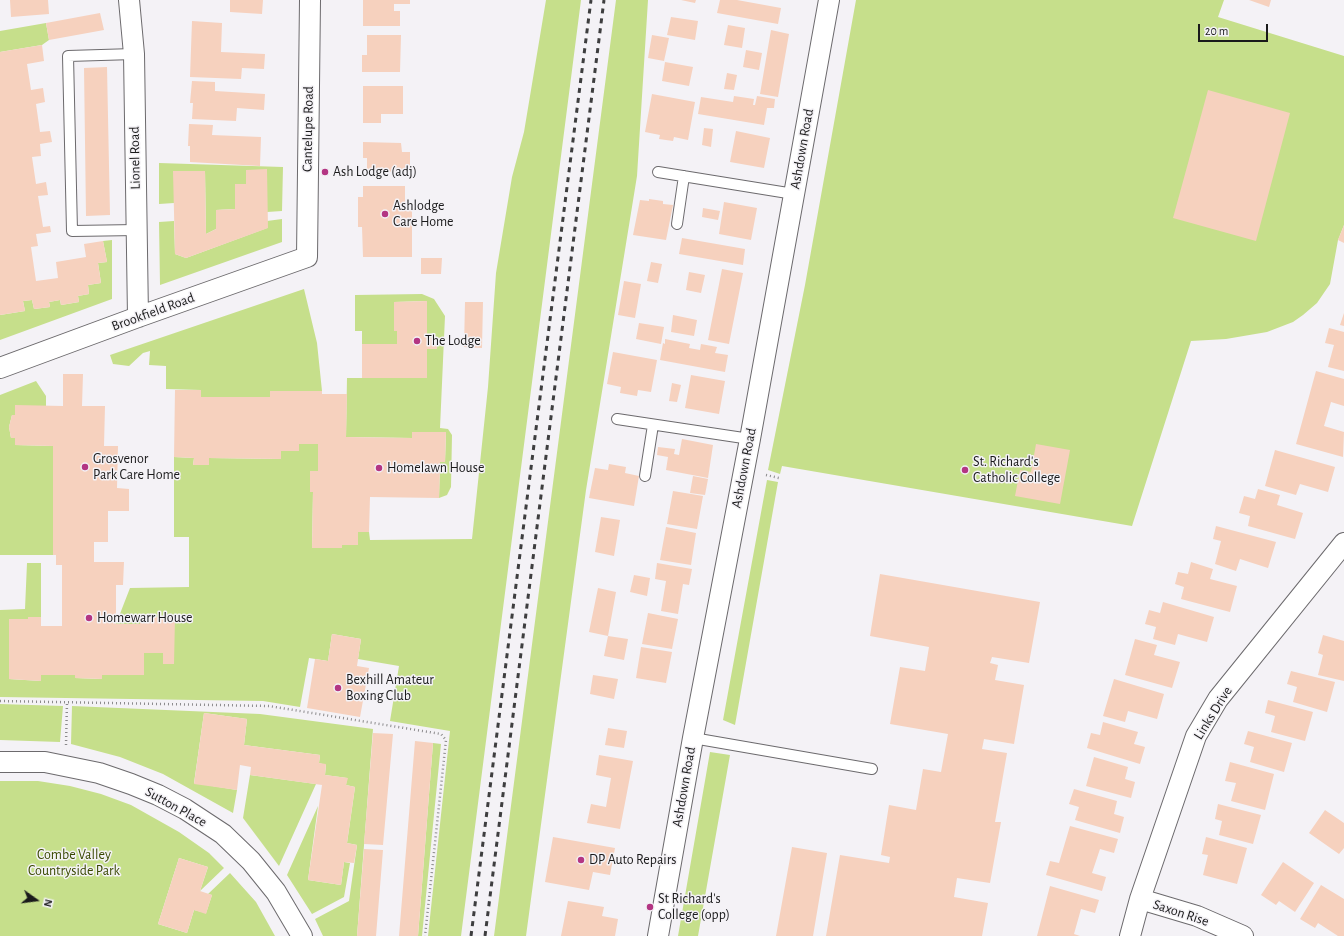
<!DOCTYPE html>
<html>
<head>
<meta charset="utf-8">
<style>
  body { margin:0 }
  #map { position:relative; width:1344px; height:936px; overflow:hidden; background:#f4f2f6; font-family:"Alegreya Sans",sans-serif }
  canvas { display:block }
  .north { position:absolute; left:16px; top:880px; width:40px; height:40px; -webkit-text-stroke:3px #f4f2f6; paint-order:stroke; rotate:104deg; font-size:11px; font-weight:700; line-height:16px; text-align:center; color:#1a1a1b }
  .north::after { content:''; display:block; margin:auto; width:14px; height:18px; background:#1a1a1b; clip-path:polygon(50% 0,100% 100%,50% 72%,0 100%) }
  .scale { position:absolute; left:1198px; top:24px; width:70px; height:18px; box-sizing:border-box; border:2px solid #1a1a1b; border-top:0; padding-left:5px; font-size:12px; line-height:14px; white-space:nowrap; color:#1a1a1b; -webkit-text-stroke:3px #f4f2f6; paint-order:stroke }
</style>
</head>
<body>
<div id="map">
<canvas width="1344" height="936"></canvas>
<div class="north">N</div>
<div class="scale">20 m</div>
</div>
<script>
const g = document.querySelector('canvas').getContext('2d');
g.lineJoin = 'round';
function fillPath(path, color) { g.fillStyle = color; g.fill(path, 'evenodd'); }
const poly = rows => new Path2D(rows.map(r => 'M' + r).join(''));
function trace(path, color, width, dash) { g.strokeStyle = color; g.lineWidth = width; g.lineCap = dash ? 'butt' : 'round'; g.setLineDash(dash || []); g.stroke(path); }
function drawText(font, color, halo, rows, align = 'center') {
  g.font = font + ' "Alegreya Sans",sans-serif'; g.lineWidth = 3; g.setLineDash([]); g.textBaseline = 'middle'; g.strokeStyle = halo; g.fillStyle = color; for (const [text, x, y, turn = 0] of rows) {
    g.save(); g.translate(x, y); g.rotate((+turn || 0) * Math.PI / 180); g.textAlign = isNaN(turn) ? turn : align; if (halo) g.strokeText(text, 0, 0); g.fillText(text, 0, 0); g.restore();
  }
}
fillPath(poly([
  [546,0,581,0,461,936,428,936,450,731,390,721,399,666,358,659,361,639,332,634,328,661,309,658,300,707,263,701,0,697,0,610,25,609,27,563,41,563,41,617,28,618,28,619,10,619,9,679,41,681,41,675,75,675,75,678,102,679,102,675,143,675,144,653,163,653,163,664,174,664,174,617,140,624,116,624,130,588,189,587,189,537,174,537,174,457,194,458,193,465,209,465,209,458,280,459,281,451,299,451,299,444,318,444,318,471,310,471,310,492,313,492,312,548,341,548,342,545,358,532,369,532,370,540,472,539,488,387,496,273,512,177,524,132],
  [616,0,648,0,637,176,586,490,526,936,494,936],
  [856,0,1224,0,1218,17,1344,56,1344,225,1338,240,1330,284,1317,303,1303,315,1293,322,1267,332,1226,339,1191,341,1132,526,782,466,780,474,768,470,805,285],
  [46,23,49,40,42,45,0,52,0,31],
  [159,163,283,167,282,211,267,212,267,170,246,170,246,184,235,184,235,209,216,210,216,229,206,234,205,171,174,171,174,203,159,204],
  [282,219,282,242,160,285,159,222,174,221,175,254,186,258,267,228,267,221],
  [112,240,112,299,0,340,0,315,25,311,23,301,32,300,34,309,50,307,49,302,60,300,61,305,79,302,78,296,89,294,88,285,101,283,98,263,107,262,103,241],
  [304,289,317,343,322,391,271,391,270,397,201,397,201,390,166,389,166,366,149,365,150,351,143,353,129,366,113,364,110,355],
  [422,294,434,299,445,316,440,428,448,429,452,435,451,487,447,495,439,498,440,462,445,462,446,432,412,432,412,438,346,437,347,378,427,378,427,349,437,349,437,338,427,338,427,301,394,302,394,331,397,331,397,344,362,344,362,331,355,331,355,295],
  [36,381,46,396,46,406,15,415,12,415,9,427,11,438,15,438,15,445,53,446,53,555,0,555,0,395],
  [767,480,778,482,735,725,723,720],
  [0,704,63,706,60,742,0,740],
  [72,706,260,714,373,729,357,936,323,936,315,919,349,901,357,845,347,843,355,787,346,785,347,778,325,775,326,765,319,763,320,755,244,745,247,719,204,713,194,783,237,790,233,813,163,774,120,757,71,744],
  [433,743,441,744,422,936,418,936],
  [710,752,730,755,698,936,678,936],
  [250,775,316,784,279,866,243,818],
  [0,781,38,781,70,786,101,794,131,805,179,832,209,853,224,868,200,891,208,867,179,858,158,924,187,933,194,910,206,913,212,895,208,894,230,873,256,902,275,936,0,936],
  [318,806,308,880,341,885,344,862,350,863,344,897,312,914,287,875]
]), '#c6df8b');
fillPath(poly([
  [10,0,48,0,49,14,11,17],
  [230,0,263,0,262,14,230,12],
  [363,0,410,0,410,4,394,4,394,11,400,11,400,26,363,26],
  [681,0,696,0,695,3],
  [720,0,737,0,781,8,778,24,717,13],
  [1249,0,1271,0,1269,7],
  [100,13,104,30,49,40,46,23],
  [671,17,698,21,695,40,667,35],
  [192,21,222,23,221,52,265,54,264,69,242,68,241,79,190,77],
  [728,25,745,28,742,48,724,45],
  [771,30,789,34,778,97,760,94],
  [367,35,401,35,400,72,362,72,362,55,367,55],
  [652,35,669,38,664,61,648,58],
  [42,45,44,61,27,64,31,90,43,88,45,102,36,104,40,132,50,131,52,142,40,144,41,156,32,157,36,184,46,182,48,195,38,196,43,227,50,226,51,232,36,234,38,246,31,247,36,281,58,278,56,262,86,257,84,244,103,241,107,262,98,263,101,283,88,285,89,294,78,296,79,302,61,305,60,300,49,302,50,307,34,309,32,300,23,301,25,311,0,315,0,52],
  [746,50,762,53,759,70,743,67],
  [665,62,693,67,689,86,662,81],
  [107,67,110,215,86,216,84,68],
  [727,73,737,75,734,90,724,89],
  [192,81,215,82,215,91,265,94,264,110,237,108,236,121,192,119,193,103,190,103],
  [363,86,403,86,403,114,381,114,381,123,363,123],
  [1208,90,1290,113,1256,241,1173,218],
  [652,94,695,102,688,140,674,137,673,141,659,139,660,135,645,132],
  [734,96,754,99,753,105,755,105,757,96,775,99,774,108,767,108,764,125,698,114,701,97,733,102],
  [189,124,213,125,212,135,261,137,260,166,190,162,190,146,188,146],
  [704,128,713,129,711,147,702,145],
  [736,131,770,138,764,168,730,162],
  [363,142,401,143,402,152,410,152,410,172,367,171,367,158,363,158],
  [267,169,268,228,186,258,175,254,173,171,205,171,206,234,216,229,216,210,235,209,235,184,246,184,246,170],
  [363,186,405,186,405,202,412,202,412,257,363,257,362,227,358,227,358,197,363,197],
  [649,199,663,201,663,204,673,205,666,240,633,235,640,200,649,201],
  [724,202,757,208,751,240,719,234],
  [703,208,720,211,718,220,702,217],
  [1344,225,1344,243,1338,240],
  [682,238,745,249,743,265,679,254],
  [421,258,442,258,441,274,421,274],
  [651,262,662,264,658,283,647,281],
  [722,269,743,273,729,344,708,340],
  [689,272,705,275,701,293,686,290],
  [624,281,641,284,635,318,618,315],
  [427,301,427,338,437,338,437,349,427,349,427,378,362,378,362,344,397,344,397,331,394,331,394,302],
  [465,302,483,302,482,348,464,347],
  [1344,313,1344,326,1340,325],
  [673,315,697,320,694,336,671,332],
  [639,323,664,327,661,344,636,339],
  [1329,328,1344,332,1344,371,1328,367,1334,345,1325,343],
  [665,339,690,344,689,348,700,350,701,344,717,347,715,353,728,355,725,372,660,360,663,343,665,344],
  [613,352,657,360,651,392,638,390,637,396,620,393,621,387,607,384],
  [1316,371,1344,379,1344,406,1331,402,1324,426,1344,432,1343,457,1296,444],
  [63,374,83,374,82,406,105,406,104,446,118,446,117,488,129,489,129,511,108,511,108,542,94,542,94,562,124,562,123,585,116,585,116,624,140,624,140,617,175,617,174,664,163,664,163,653,144,653,144,675,102,675,102,679,75,678,75,675,41,675,41,681,9,679,9,619,28,619,28,617,41,617,41,626,62,626,62,565,56,565,56,555,53,555,53,446,15,445,15,438,11,438,9,427,12,415,15,415,15,405,63,406],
  [691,375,725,381,719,414,685,408],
  [672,383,681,385,677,402,669,401],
  [175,390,201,390,201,397,270,397,270,391,322,391,322,394,347,394,346,437,412,438,412,432,446,432,445,462,440,462,439,498,370,497,369,532,358,532,358,545,342,545,342,548,312,548,313,492,310,492,310,471,318,471,318,444,299,444,299,451,281,451,281,459,209,458,209,465,193,465,194,458,174,457],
  [682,439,713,445,708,478,666,470,668,457,657,455,658,447,675,449,674,454,679,455],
  [1036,444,1070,450,1060,504,1015,496,1020,470,1031,472],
  [1275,450,1335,467,1328,492,1300,484,1296,495,1265,486],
  [609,464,626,467,625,473,639,476,634,506,589,498,595,468,608,470],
  [693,476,708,479,705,495,690,493],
  [1258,489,1280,495,1277,505,1303,513,1295,539,1248,526,1250,516,1239,513,1244,496,1255,499],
  [673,491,703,496,697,529,667,524],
  [601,517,620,520,614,556,595,552],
  [1216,526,1276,542,1268,568,1240,559,1236,571,1215,564,1221,541,1213,539],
  [666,527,696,533,691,565,660,560],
  [1191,562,1213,569,1210,579,1237,586,1230,612,1181,599,1184,587,1175,584,1178,572,1188,574],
  [657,563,692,569,689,585,683,584,678,614,661,611,666,581,655,579],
  [880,574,1040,602,1029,663,992,657,990,663,998,665,995,680,1024,685,1014,744,984,739,982,749,1007,753,995,822,1001,822,990,883,957,878,954,897,988,903,982,936,826,936,840,855,889,863,890,857,881,855,889,805,916,810,923,769,941,772,948,734,890,724,900,667,925,671,929,647,870,636],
  [634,575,650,578,647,596,630,592],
  [598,588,616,592,608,636,589,632],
  [1163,602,1214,617,1207,642,1178,634,1175,645,1153,639,1156,627,1145,624,1149,610,1160,613],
  [648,613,678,619,672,649,642,644],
  [332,634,361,639,357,666,369,668,360,717,307,708,315,659,328,661],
  [1323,635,1344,641,1344,681,1318,675,1323,655,1318,653],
  [608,636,628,639,624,660,604,656],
  [1135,639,1157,645,1154,655,1180,662,1172,688,1125,675],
  [641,647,672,652,666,683,636,678],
  [1291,671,1335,682,1327,712,1293,702,1297,687,1287,684],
  [593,675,618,679,614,699,590,694],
  [1114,679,1164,694,1157,719,1128,711,1125,722,1103,716],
  [1268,700,1313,712,1305,741,1271,732,1275,716,1265,713],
  [204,713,247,719,244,745,320,755,319,763,326,764,325,775,348,778,346,785,355,787,347,843,357,845,354,863,344,862,341,885,308,880,322,785,250,775,251,767,240,765,237,790,194,784],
  [1103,722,1138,732,1134,744,1145,747,1140,764,1087,748,1091,733,1100,735],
  [608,728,627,731,624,748,605,745],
  [1248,731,1292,743,1284,772,1250,762,1254,747,1244,744],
  [373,733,393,734,383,845,364,844],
  [415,741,433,743,418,936,399,936],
  [599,755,633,761,620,829,587,823,591,804,606,807,611,778,596,775],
  [1094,757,1128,767,1125,779,1135,782,1131,798,1086,786],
  [1230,762,1274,774,1265,810,1231,801,1236,783,1225,781],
  [1074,789,1117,801,1114,814,1124,817,1120,833,1075,820,1079,807,1069,804],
  [1218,804,1261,815,1253,844,1219,835,1222,821,1215,819],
  [1325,810,1344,823,1344,848,1339,854,1309,833],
  [1070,826,1118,839,1114,853,1100,849,1092,873,1106,877,1102,891,1046,875,1050,861,1059,863],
  [553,837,615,848,610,875,593,872,589,890,545,882],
  [1206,837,1247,848,1237,884,1203,875,1208,855,1202,854],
  [792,847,827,853,813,936,776,936],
  [364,849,383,850,376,936,357,936],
  [179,858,208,867,200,891,212,895,206,914,194,910,187,933,158,924],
  [1283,862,1314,883,1295,912,1279,901,1276,905,1261,895],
  [1321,885,1344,899,1344,936,1338,936,1318,923,1315,928,1300,919],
  [1050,886,1099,900,1095,913,1081,909,1074,934,1080,936,1037,936],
  [568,901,604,907,602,916,618,919,615,936,561,936]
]), '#f6d1be');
const lane = poly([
  [134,54,68,56,72,231,137,230],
  [658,172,794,194],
  [677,224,684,176],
  [617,419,750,439],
  [645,476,653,425],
  [693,738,872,769]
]);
const street = poly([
  [129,0,134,54,138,317],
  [0,368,138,317,307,257,310,0],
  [0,762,45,762,99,773,131,784,158,795,185,809,223,834,251,861,276,892,302,936],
  [1140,899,1197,916,1243,936],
  [658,936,693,738,750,439,829,0],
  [1130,936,1140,899,1196,736,1218,699,1344,543]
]);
trace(lane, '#6c6a6d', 12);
trace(street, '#6c6a6d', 22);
trace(poly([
  [766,475,779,478],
  [0,701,269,706,441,734,446,740,425,936],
  [66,745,67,702]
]), '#8b8a8c', 2.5, [1, 3]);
trace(lane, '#fff', 10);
trace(street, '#fff', 20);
trace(poly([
  [471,936,591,0],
  [485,936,604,0]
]), '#3e3e3f', 3, [5, 5]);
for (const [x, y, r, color] of [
  [325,172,4,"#b33583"],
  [385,214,4,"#b33583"],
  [417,341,4,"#b33583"],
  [85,467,4,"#b33583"],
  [379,468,4,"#b33583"],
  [965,470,4,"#b33583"],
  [89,618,4,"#b33583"],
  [338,688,4,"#b33583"],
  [581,860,4,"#b33583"],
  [650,907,4,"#b33583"]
]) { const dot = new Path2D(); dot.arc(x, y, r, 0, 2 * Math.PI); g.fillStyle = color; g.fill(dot); trace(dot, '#f4f2f6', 1.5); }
drawText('14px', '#1a1a1b', '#f4f2f6', [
  ["Cantelupe Road",308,129,-89],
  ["Ashdown Road",802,149,-80],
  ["Lionel Road",135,158,-91],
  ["Brookfield Road",153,312,-20],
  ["Ashdown Road",744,468,-79],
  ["Links Drive",1213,713,-58],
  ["Ashdown Road",684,787,-80],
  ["Sutton Place",176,807,29],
  ["Saxon Rise",1181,913,18]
]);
drawText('14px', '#1a1a1b', '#f4f2f6', [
  ["Ash Lodge (adj)",333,172],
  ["Ashlodge",393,206],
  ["Care Home",393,222],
  ["The Lodge",425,341],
  ["Grosvenor",93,459],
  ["Park Care Home",93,475],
  ["St. Richard's",973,462],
  ["Catholic College",973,478],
  ["Homelawn House",387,468],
  ["Homewarr House",97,618],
  ["Bexhill Amateur",346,680],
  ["Boxing Club",346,696],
  ["DP Auto Repairs",589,860],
  ["St Richard's",658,899],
  ["College (opp)",658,915]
], 'left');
drawText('14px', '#394801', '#f4f2f6', [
  ["Combe Valley",74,855],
  ["Countryside Park",74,871]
]);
</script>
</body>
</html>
